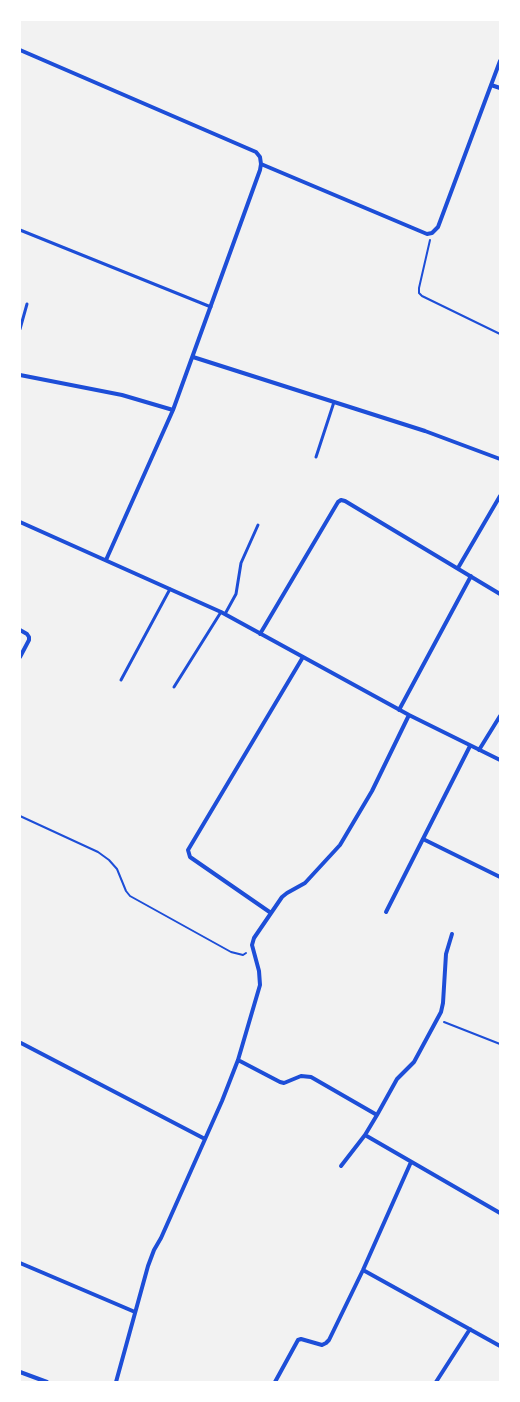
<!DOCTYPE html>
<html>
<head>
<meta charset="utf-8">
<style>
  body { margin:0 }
  #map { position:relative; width:520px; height:1402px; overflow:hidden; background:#f2f2f2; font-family:Karla,sans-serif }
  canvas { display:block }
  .frame { position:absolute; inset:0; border:21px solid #fff; pointer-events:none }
</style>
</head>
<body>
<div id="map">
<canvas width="520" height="1402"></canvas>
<div class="frame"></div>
</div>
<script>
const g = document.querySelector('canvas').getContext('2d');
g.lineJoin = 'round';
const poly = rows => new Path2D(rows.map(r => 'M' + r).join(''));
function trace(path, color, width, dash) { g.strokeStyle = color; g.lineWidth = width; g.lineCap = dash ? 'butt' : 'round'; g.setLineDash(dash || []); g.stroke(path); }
trace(poly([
  [430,240,419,288,419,293,422,296,500,334],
  [20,816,98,852,109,860,117,869,126,891,130,896,231,952,243,955,246,953],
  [444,1022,500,1044]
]), '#1d4ed8', 2);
trace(poly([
  [20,230,211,307],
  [20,329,27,304],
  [316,457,334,402],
  [225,614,236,594,241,563,258,525],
  [121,680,170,589],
  [174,687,221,612]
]), '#1d4ed8', 3);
trace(poly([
  [20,50,256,152,260,157,261,164,260,170,173,410,106,560],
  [491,85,500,88],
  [261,164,427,234,432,233,438,227,500,61],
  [193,357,425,431,500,459],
  [20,375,122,395,173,410],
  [20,522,221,612,409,715,500,760],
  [458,568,500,496],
  [20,630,27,634,29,637,29,640,20,657],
  [260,634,338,502,341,500,345,501,500,594],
  [399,710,471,576],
  [479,750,500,716],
  [423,839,500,877],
  [386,912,470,746],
  [271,913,190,857,188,850,303,657],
  [21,1043,205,1139],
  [238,1060,280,1082,284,1083,301,1076,311,1077,377,1115,365,1135,500,1213],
  [377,1115,397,1079,414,1062,441,1012,443,1003,446,954,452,934],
  [341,1166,365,1135],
  [20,1263,135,1312],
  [363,1270,500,1346],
  [20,1372,47,1382],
  [116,1382,148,1266,154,1250,161,1238,222,1101,238,1060,260,985,259,971,252,945,254,938,282,897,287,893,305,883,340,845,372,791,409,715],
  [275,1382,298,1340,301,1339,322,1345,326,1343,329,1340,363,1270,411,1162],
  [436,1382,470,1329]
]), '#1d4ed8', 4);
</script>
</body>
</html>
